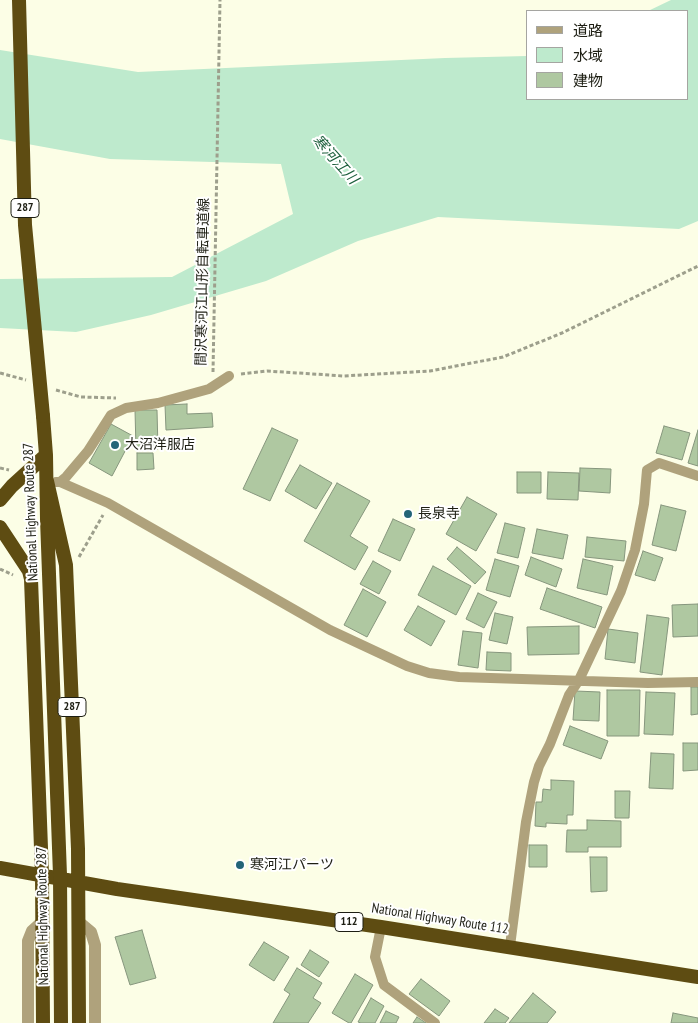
<!DOCTYPE html>
<html>
<head>
<meta charset="utf-8">
<style>
  body { margin:0 }
  #map { position:relative; width:698px; height:1023px; overflow:hidden; background:#fcfee6; font-family:"PT Sans Narrow","Noto Sans JP",sans-serif }
  canvas { display:block }
  .legend { position:absolute; left:526px; top:10px; width:162px; height:90px; box-sizing:border-box; background:#fff; border:1px solid #a5a5a1; margin:0; padding:6px 9px; list-style:none; font-size:15px; color:#1d1e13 }
  .legend li { display:flex; align-items:center; gap:10px; height:25px }
  .legend b { width:25px; border:1px solid #a5a5a1 }
</style>
</head>
<body>
<div id="map">
<canvas width="698" height="1023"></canvas>
<ul class="legend">
<li><b style="height:6px;background:#afa27c"></b>道路</li>
<li><b style="height:14px;background:#beeacd"></b>水域</li>
<li><b style="height:14px;background:#afc8a1"></b>建物</li>
</ul>
</div>
<script>
const g = document.querySelector('canvas').getContext('2d');
g.lineJoin = 'round';
function fillPath(path, color) { g.fillStyle = color; g.fill(path, 'evenodd'); }
const poly = rows => new Path2D(rows.map(r => 'M' + r).join(''));
function trace(path, color, width, dash) { g.strokeStyle = color; g.lineWidth = width; g.lineCap = dash ? 'butt' : 'round'; g.setLineDash(dash || []); g.stroke(path); }
function drawText(font, color, halo, rows, align = 'center') {
  g.font = font + ' "PT Sans Narrow","Noto Sans JP",sans-serif'; g.lineWidth = 4; g.setLineDash([]); g.textBaseline = 'middle'; g.strokeStyle = halo; g.fillStyle = color; for (const [text, x, y, turn = 0] of rows) {
    g.save(); g.translate(x, y); g.rotate((+turn || 0) * Math.PI / 180); g.textAlign = isNaN(turn) ? turn : align; if (halo) g.strokeText(text, 0, 0); g.fillText(text, 0, 0); g.restore();
  }
}
fillPath(poly([
  [671,0,698,0,698,221,679,229,438,217,358,241,266,281,151,315,76,332,0,328,0,279,172,277,293,214,281,164,110,159,0,139,0,50,138,72,445,58,527,56,527,99,687,99,687,11,648,11]
]), '#beeacd');
const building = poly([
  [187,404,187,414,212,413,213,427,166,430,165,405,187,404],
  [135,410,157,410,158,449,136,449,135,410],
  [111,424,133,436,112,476,89,463,111,424],
  [664,426,690,433,682,460,656,453,664,426],
  [272,428,298,440,270,501,243,489,272,428],
  [698,430,698,466,688,463,698,430],
  [137,453,153,453,154,469,137,470,137,453],
  [300,465,332,483,316,509,285,491,300,465],
  [580,468,611,469,610,493,579,491,580,468],
  [517,472,541,472,541,493,517,493,517,472],
  [548,472,579,473,578,500,547,499,548,472],
  [337,483,370,501,350,536,368,547,355,570,304,541,337,483],
  [467,497,497,514,476,551,446,534,467,497],
  [661,505,686,511,676,551,652,545,661,505],
  [393,519,415,529,400,561,378,551,393,519],
  [505,523,525,528,518,558,497,553,505,523],
  [537,529,568,535,563,559,532,553,537,529],
  [587,537,626,541,624,561,585,557,587,537],
  [457,547,486,572,475,584,447,559,457,547],
  [643,551,663,558,655,581,635,575,643,551],
  [531,557,562,569,556,587,525,575,531,557],
  [495,559,519,566,510,597,486,590,495,559],
  [583,559,613,566,607,595,577,588,583,559],
  [373,561,391,571,379,594,360,584,373,561],
  [433,566,471,586,456,615,418,595,433,566],
  [547,588,602,607,595,628,540,609,547,588],
  [363,589,386,602,367,637,344,625,363,589],
  [478,593,497,602,484,628,466,619,478,593],
  [698,604,698,636,673,637,672,605,698,604],
  [418,606,445,621,431,646,404,630,418,606],
  [495,613,513,617,507,644,489,640,495,613],
  [647,615,669,618,662,675,640,672,647,615],
  [579,626,579,654,528,655,527,627,579,626],
  [608,629,638,633,635,663,605,659,608,629],
  [463,631,482,633,478,668,458,665,463,631],
  [487,652,511,653,511,671,486,670,487,652],
  [691,687,698,687,698,714,691,715,691,687],
  [607,690,640,690,639,736,607,736,607,690],
  [575,691,600,692,599,721,573,720,575,691],
  [646,692,675,693,673,735,644,734,646,692],
  [570,726,608,741,601,759,563,745,570,726],
  [683,743,698,743,698,770,683,771,683,743],
  [651,753,674,754,673,789,649,788,651,753],
  [551,780,574,781,573,815,567,815,567,824,546,823,546,827,535,826,536,802,542,802,543,789,551,790,551,780],
  [615,791,630,791,629,818,615,818,615,791],
  [587,820,621,821,621,847,588,847,588,852,566,852,567,830,587,830,587,820],
  [529,845,547,845,547,867,529,867,529,845],
  [590,857,607,857,607,891,591,892,590,857],
  [142,930,156,978,130,985,115,937,142,930],
  [264,942,289,957,274,981,249,965,264,942],
  [310,950,329,962,319,977,301,965,310,950],
  [297,968,322,983,313,998,321,1003,308,1023,273,1023,290,994,284,990,297,968],
  [355,974,373,985,351,1023,349,1023,332,1013,355,974],
  [421,979,450,1001,439,1016,409,994,421,979],
  [533,993,556,1012,547,1023,509,1023,533,993],
  [371,998,384,1006,375,1023,361,1023,358,1022,371,998],
  [495,1009,509,1018,505,1023,484,1023,495,1009],
  [386,1011,399,1017,396,1023,380,1023,386,1011],
  [673,1013,698,1018,698,1023,671,1023,673,1013],
  [417,1017,426,1023,413,1023,417,1017]
]);
fillPath(building, '#afc8a1');
trace(building, '#86967d', 1);
trace(poly([
  [213,372,220,0],
  [0,373,26,380],
  [241,374,267,371,344,376,430,371,503,357,562,333,698,266],
  [56,390,81,397,116,398],
  [0,468,9,470],
  [79,557,103,515],
  [0,569,13,575]
]), '#9d9f8c', 3, [4, 2.5]);
trace(poly([
  [56,482,60,482,66,477,88,451,111,415,126,408,158,403,209,389,229,376],
  [60,482,108,503,330,630,407,666,429,673,459,677,648,683,698,682],
  [381,927,375,957,384,985,435,1023],
  [510,946,526,822,534,782,539,766,550,744,569,695,579,680,621,591,635,550,644,504,647,470,659,463,698,476]
]), '#afa27c', 10);
trace(poly([
  [79,922,91,932,95,945,95,1023],
  [28,1023,28,941,32,931,42,922]
]), '#afa27c', 12);
trace(poly([
  [43,416,46,455,47,519,60,875],
  [47,481,66,565,78,849,79,1023],
  [0,500,12,486,46,455],
  [0,527,29,571,31,579,42,875,43,1023],
  [0,868,117,889,381,927,698,977]
]), '#5e4c12', 14);
trace(poly([
  [19,0,25,225,43,416],
  [60,875,61,1023]
]), '#5e4c12', 14);
for (const [x, y, r, color] of [
  [115,445,5,"#236478"],
  [408,514,5,"#236478"],
  [240,865,5,"#236478"]
]) { const dot = new Path2D(); dot.arc(x, y, r, 0, 2 * Math.PI); g.fillStyle = color; g.fill(dot); trace(dot, '#fff', 2); }
for (const [x, y, w] of [
  [25,208,28],
  [72,707,28],
  [349,922,28]
]) { const box = new Path2D(); box.roundRect(x - w / 2, y - 9.5, w, 19, 4); g.fillStyle = '#fff'; g.fill(box); trace(box, '#1d1e13', 1); }
drawText('bold 12px', '#1d1e13', null, [
  ["287",25,208],
  ["287",72,707],
  ["112",349,922]
]);
drawText('14px', '#1d1e13', '#fff', [
  ["間沢寒河江山形自転車道線",203,282,-89],
  ["National Highway Route 287",31,512,-92],
  ["National Highway Route 287",43,916,-91],
  ["National Highway Route 112",440,919,9]
]);
drawText('14px', '#1d1e13', '#fff', [
  ["大沼洋服店",125,445],
  ["長泉寺",418,514],
  ["寒河江パーツ",250,865]
], 'left');
drawText('italic 15px', '#1c5f3c', '#fff', [
  ["寒河江川",335,160,48]
]);
</script>
</body>
</html>
